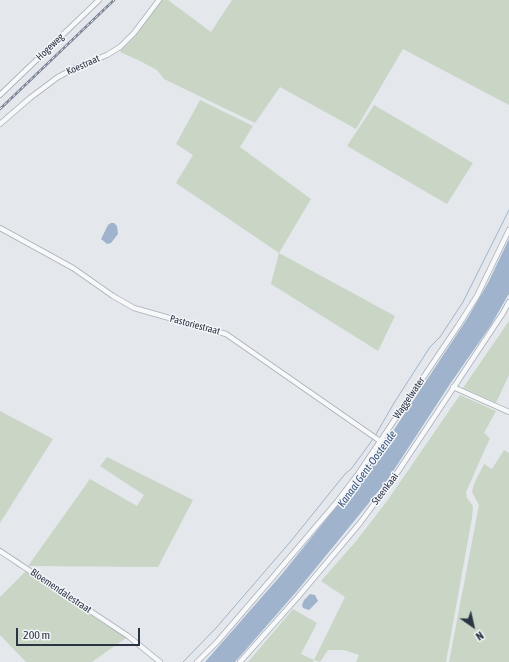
<!DOCTYPE html>
<html>
<head>
<meta charset="utf-8">
<style>
  body { margin:0 }
  #map { position:relative; width:509px; height:662px; overflow:hidden; background:#e4e7ec; font-family:"Asap Condensed",sans-serif }
  canvas { display:block }
  .north { position:absolute; left:453px; top:606px; width:40px; height:40px; -webkit-text-stroke:3px #f4f6f9; paint-order:stroke; rotate:146deg; font-size:11px; font-weight:700; line-height:16px; text-align:center; color:#2b3445 }
  .north::after { content:''; display:block; margin:auto; width:14px; height:18px; background:#2b3445; clip-path:polygon(50% 0,100% 100%,50% 72%,0 100%) }
  .scale { position:absolute; left:16px; top:628px; width:124px; height:18px; box-sizing:border-box; border:2px solid #2b3445; border-top:0; padding-left:5px; font-size:12px; line-height:14px; white-space:nowrap; color:#2b3445; -webkit-text-stroke:3px #f4f6f9; paint-order:stroke }
</style>
</head>
<body>
<div id="map">
<canvas width="509" height="662"></canvas>
<div class="north">N</div>
<div class="scale">200 m</div>
</div>
<script>
const g = document.querySelector('canvas').getContext('2d');
g.lineJoin = 'round';
function fillPath(path, color) { g.fillStyle = color; g.fill(path, 'evenodd'); }
const poly = rows => new Path2D(rows.map(r => 'M' + r).join(''));
function trace(path, color, width, dash) { g.strokeStyle = color; g.lineWidth = width; g.lineCap = dash ? 'butt' : 'round'; g.setLineDash(dash || []); g.stroke(path); }
function drawText(font, color, halo, rows, align = 'center') {
  g.font = font + ' "Asap Condensed",sans-serif'; g.lineWidth = 3; g.setLineDash([]); g.textBaseline = 'middle'; g.strokeStyle = halo; g.fillStyle = color; for (const [text, x, y, turn = 0] of rows) {
    g.save(); g.translate(x, y); g.rotate((+turn || 0) * Math.PI / 180); g.textAlign = isNaN(turn) ? turn : align; if (halo) g.strokeText(text, 0, 0); g.fillText(text, 0, 0); g.restore();
  }
}
fillPath(poly([
  [162,0,168,0,211,32,232,0,509,0,509,105,403,49,356,129,280,87,255,123,164,79,157,70,140,61,122,53,120,51,135,36],
  [200,100,253,126,240,147,311,199,279,253,395,316,378,351,271,284,279,253,176,183,193,155,176,144],
  [374,105,473,163,447,204,347,146],
  [509,321,509,375,496,403,463,388],
  [460,395,496,411,484,433,490,438,466,492,467,498,473,506,472,518,446,662,356,662,359,655,344,650,328,650,320,662,314,660,313,662,248,662,293,609,317,623,301,654,314,660,345,597,321,581,357,540,387,501],
  [0,411,53,439,0,523],
  [504,450,509,453,509,662,449,662,479,505,472,492,474,484,484,464,492,469],
  [107,457,193,500,158,567,28,566,90,479,137,506,144,495,100,466],
  [26,571,41,582,126,638,92,662,26,662,0,635,0,597]
]), '#c9d6c5');
fillPath(poly([
  [111,223,114,223,117,226,118,234,111,243,107,244,101,239,108,225],
  [509,239,509,294,507,297,491,325,450,384,386,482,297,591,235,662,205,662,282,574,374,460,467,319,488,283],
  [310,594,315,595,318,601,309,610,303,608,302,605,304,600]
]), '#9fb4cc');
trace(poly([
  [375,436,394,403,430,347,440,337,463,302,509,210],
  [7,558,19,567],
  [17,559,25,565],
  [110,627,131,641],
  [183,662,216,628,291,541,345,474,352,468,373,439]
]), '#9fb4cc', 1);
const street = poly([
  [0,95,99,0],
  [0,124,30,98,58,77,75,68,107,55,120,47,134,33,159,0],
  [0,228,73,268,113,296,134,308,226,334,380,441],
  [453,387,509,412],
  [0,551,128,636,160,662],
  [197,662,217,642,273,577,336,503,358,474,458,326,477,296,509,230],
  [240,662,297,598,360,523,397,473,503,313,509,302]
]);
trace(street, '#a9aeb7', 6);
trace(street, '#f7f8fa', 4.5);
const rail = poly([
  [0,109,114,0]
]);
trace(rail, '#7d8696', 2.5);
trace(rail, '#f4f6f9', 1, [3]);
drawText('10px', '#2b3445', '#f4f6f9', [
  ["Hogeweg",50,47,-44],
  ["Koestraat",83,65,-24],
  ["Pastoriestraat",195,325,15],
  ["Waggelwater",409,398,-56],
  ["Steenkaai",385,489,-53],
  ["Bloemendalestraat",61,591,34]
]);
drawText('italic 11px', '#34527a', '#f4f6f9', [
  ["Kanaal Gent-Oostende",367,469,-54]
]);
</script>
</body>
</html>
